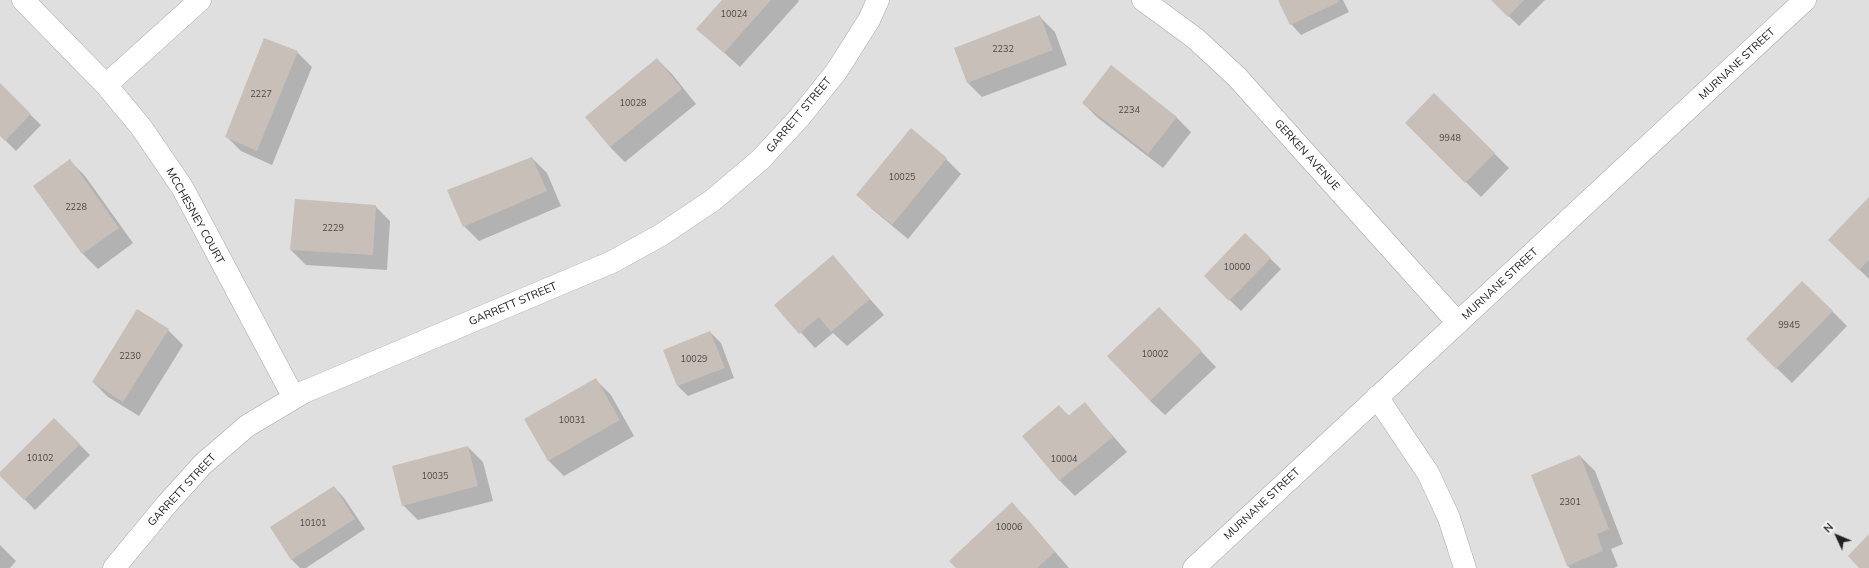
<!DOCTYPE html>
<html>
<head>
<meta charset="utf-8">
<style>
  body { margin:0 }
  #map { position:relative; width:1869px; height:568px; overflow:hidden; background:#f2efe9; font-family:Mulish,sans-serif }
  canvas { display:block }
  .north { position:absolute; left:1817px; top:516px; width:40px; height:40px; -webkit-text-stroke:3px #fff; paint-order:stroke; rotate:314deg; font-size:11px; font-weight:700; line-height:16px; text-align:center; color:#222 }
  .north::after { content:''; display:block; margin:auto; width:14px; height:18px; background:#222; clip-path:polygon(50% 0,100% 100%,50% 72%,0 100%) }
</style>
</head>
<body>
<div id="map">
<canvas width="1869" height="568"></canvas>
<div class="north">N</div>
</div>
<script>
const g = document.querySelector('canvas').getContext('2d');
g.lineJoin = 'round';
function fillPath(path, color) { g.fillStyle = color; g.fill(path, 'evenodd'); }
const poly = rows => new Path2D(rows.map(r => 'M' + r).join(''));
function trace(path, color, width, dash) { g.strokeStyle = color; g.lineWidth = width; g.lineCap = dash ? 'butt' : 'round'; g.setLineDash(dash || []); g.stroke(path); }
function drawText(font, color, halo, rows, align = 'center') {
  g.font = font + ' Mulish,sans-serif'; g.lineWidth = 3.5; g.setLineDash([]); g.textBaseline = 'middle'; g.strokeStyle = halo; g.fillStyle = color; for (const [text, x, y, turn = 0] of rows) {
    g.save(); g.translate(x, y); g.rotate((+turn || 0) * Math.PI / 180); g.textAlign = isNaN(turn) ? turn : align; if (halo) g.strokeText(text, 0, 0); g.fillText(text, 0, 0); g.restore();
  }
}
fillPath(poly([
  [0,0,1869,0,1869,568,0,568]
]), '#e0dfdf');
fillPath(poly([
  [723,0,798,0,799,1,740,67,698,29],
  [1279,0,1343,0,1349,12,1301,35,1291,24],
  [1492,0,1545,0,1519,26],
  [1040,17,1055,32,1067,65,982,97,967,82],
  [297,52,312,67,272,165,241,151,226,136],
  [657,59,672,74,696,104,625,162,610,147,586,117],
  [0,85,41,125,16,151,0,135],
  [1434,94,1509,168,1481,197,1406,123],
  [1083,103,1176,117,1191,132,1163,168,1098,118],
  [911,130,946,159,961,174,908,239,873,210,858,195],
  [532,158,547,173,561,206,479,241,464,226],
  [70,161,85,176,133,243,98,269,83,254,34,186],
  [1869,199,1869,279,1829,240],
  [375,206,390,221,387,270,306,265,291,250],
  [1245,234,1281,269,1241,311,1205,276],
  [832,256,884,315,847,346,833,333,815,348,776,305],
  [138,310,168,330,183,345,139,416,108,397,93,382],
  [1832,311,1847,326,1792,383,1762,354],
  [1174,323,1216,367,1165,415,1150,401],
  [710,332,721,343,734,378,688,396,678,386],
  [596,380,611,395,634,436,564,476,549,461,526,419],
  [1085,404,1127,452,1075,496,1060,481,1023,436,1059,406,1069,416],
  [54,419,90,455,35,510,0,474],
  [468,447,483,462,493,501,418,520,403,505],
  [1580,456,1595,471,1623,544,1611,549,1618,566,1614,568,1570,568,1567,565],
  [334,487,344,498,365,529,306,568,300,568,292,560,271,528],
  [1012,504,1027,519,1069,568,957,568],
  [0,545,16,561,10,568,0,568]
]), '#0003');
fillPath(poly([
  [722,0,771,0,724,53,696,29],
  [1278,0,1338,0,1339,2,1290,25],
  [1491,0,1524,0,1508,17],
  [1040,15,1053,50,967,83,954,48],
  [264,38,298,51,257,151,225,137],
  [657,58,682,89,610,147,585,117],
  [1111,65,1177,117,1148,154,1082,103],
  [0,83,31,114,5,141,0,136],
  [1434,93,1495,153,1465,183,1405,123],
  [911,128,947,158,892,225,856,195],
  [532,157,547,191,463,227,447,190],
  [70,159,119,228,82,254,33,186],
  [1869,197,1869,260,1859,270,1828,240],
  [295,199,376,205,373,255,290,250],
  [1245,233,1271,258,1229,301,1204,276],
  [833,255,870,299,831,332,819,317,799,334,774,305],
  [1802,281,1833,311,1776,369,1746,339],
  [1159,307,1202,351,1150,401,1107,356],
  [137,309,169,329,123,402,92,382],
  [710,331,725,368,677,386,663,350],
  [596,378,620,420,548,461,524,419],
  [1085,402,1113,437,1059,481,1022,436,1059,405,1068,416],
  [54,418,80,444,24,500,0,476,0,472],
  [468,446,478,486,402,506,392,466],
  [1580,455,1609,529,1597,534,1603,551,1567,566,1531,475],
  [334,486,355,519,291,560,270,527],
  [1012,502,1055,552,1037,568,956,568,949,561],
  [1869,534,1869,568,1859,568,1848,556]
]), '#c7bfb8');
const minor = poly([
  [23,0,106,85,141,127,182,187,294,398],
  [1143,0,1196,39,1237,77,1458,323],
  [106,85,200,0],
  [1377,397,1428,473,1449,518,1465,568],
  [114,568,167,504,203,464,247,426,304,392,612,262,661,235,713,200,760,160,799,118,836,72,869,20,878,0],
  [1194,568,1805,0]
]);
trace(minor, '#a9a9a9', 23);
trace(minor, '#fff', 22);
drawText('9px', '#4b4948', null, [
  ["10024",734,14],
  ["2232",1003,49],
  ["2227",261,94],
  ["10028",633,103],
  ["2234",1129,110],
  ["9948",1450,138],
  ["10025",902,177],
  ["2228",76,207],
  ["2229",333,228],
  ["10000",1237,267],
  ["9945",1789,325],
  ["10002",1155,354],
  ["2230",130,356],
  ["10029",694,359],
  ["10031",572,420],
  ["10102",40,458],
  ["10004",1064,459],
  ["10035",435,476],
  ["2301",1570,502],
  ["10101",313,523],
  ["10006",1009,527]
]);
drawText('11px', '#222', '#fff', [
  ["MURNANE STREET",1737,64,-43],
  ["GARRETT STREET",799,115,-50],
  ["GERKEN AVENUE",1307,155,48],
  ["MCCHESNEY COURT",195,216,61],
  ["MURNANE STREET",1500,284,-43],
  ["GARRETT STREET",513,304,-23],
  ["GARRETT STREET",182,490,-47],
  ["MURNANE STREET",1262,504,-43]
]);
</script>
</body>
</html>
